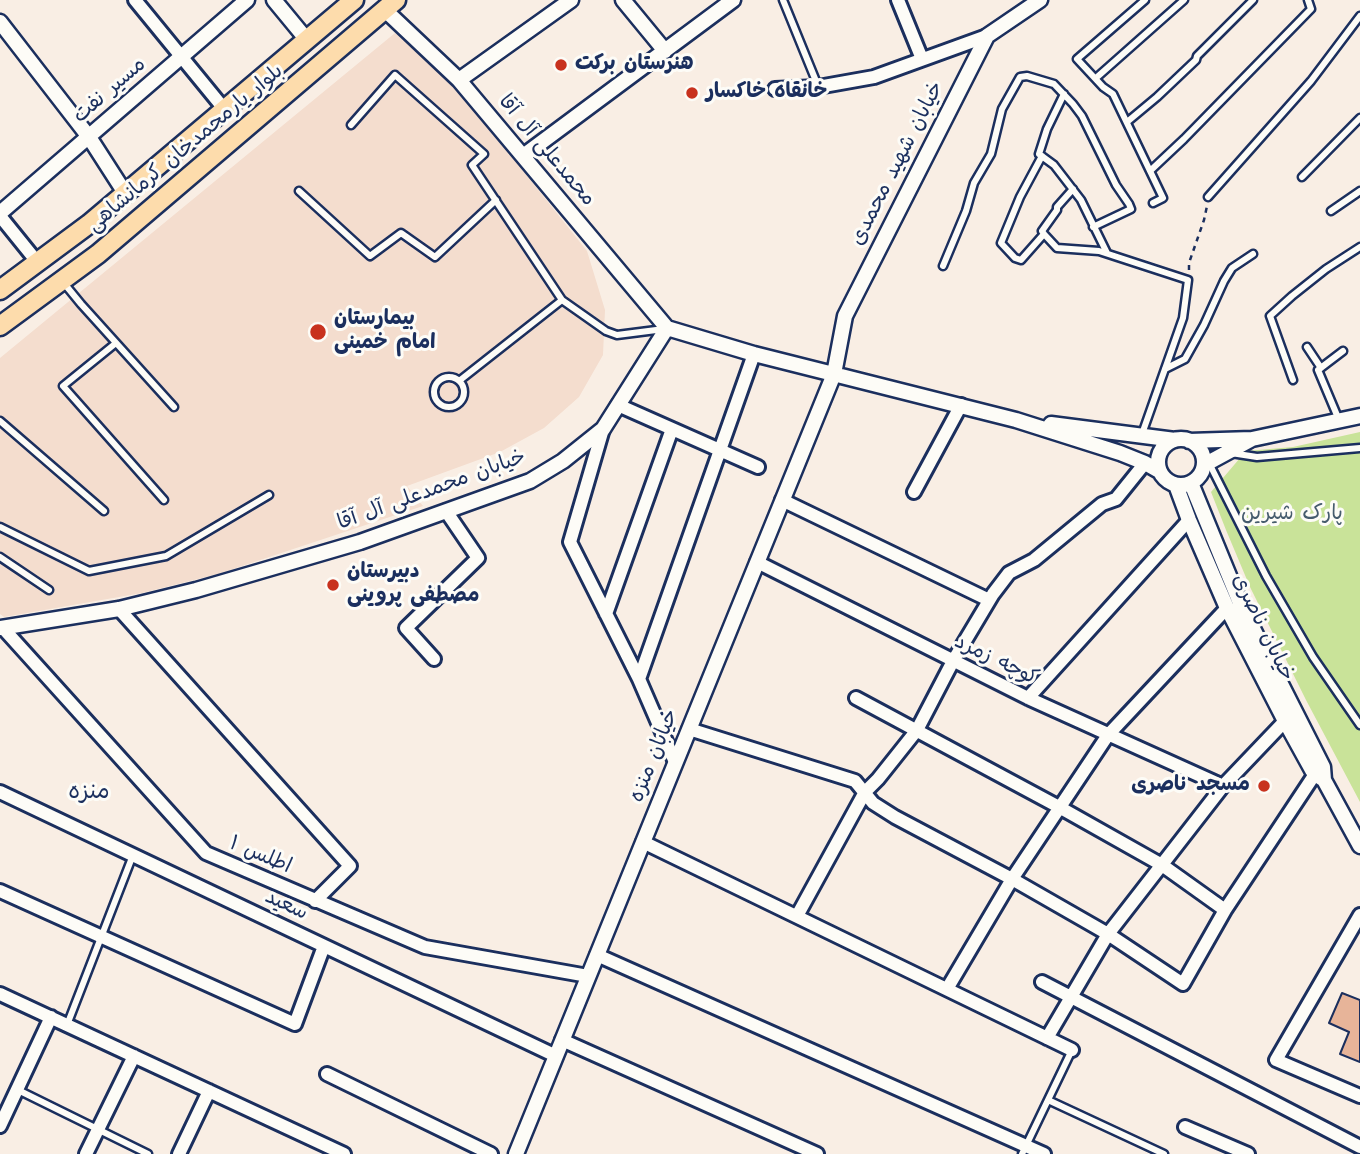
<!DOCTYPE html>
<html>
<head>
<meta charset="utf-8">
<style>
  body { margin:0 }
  canvas { display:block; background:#f9eee4 }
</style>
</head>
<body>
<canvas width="1360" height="1154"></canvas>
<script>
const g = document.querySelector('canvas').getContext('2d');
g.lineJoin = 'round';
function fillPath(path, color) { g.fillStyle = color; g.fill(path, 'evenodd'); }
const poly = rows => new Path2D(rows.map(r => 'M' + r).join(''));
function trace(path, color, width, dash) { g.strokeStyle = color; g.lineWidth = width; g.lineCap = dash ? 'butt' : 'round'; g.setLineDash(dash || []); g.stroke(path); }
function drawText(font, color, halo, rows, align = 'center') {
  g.font = font + ' "Architects Daughter","Playpen Sans Arabic",sans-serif'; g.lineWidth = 6; g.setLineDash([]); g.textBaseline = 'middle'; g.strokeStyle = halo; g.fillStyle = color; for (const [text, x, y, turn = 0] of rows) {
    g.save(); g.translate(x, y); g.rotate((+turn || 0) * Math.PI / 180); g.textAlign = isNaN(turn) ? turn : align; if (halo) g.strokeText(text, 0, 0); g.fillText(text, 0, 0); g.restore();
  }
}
fillPath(poly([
  [395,33,454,84,587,251,605,310,603,355,579,397,544,428,500,452,407,486,423,506,218,574,142,593,4,617,0,614,0,358]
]), '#f4ddce');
fillPath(poly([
  [1360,432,1360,802,1306,700,1250,587,1226,530,1211,492,1246,451,1293,447]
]), '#c9e399');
const building = poly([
  [1342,993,1360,1000,1360,1062,1340,1054,1349,1032,1329,1023,1342,993]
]);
fillPath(building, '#e7b499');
trace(building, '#1b2f5e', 2);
const service = poly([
  [783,0,818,86],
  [1145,0,1077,59,1103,87,1113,94,1163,198,1153,203],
  [1096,78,1184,0],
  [1064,94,1047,129,1039,154,1054,165,1081,200,1107,253],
  [1127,122,1157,97,1196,60,1197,56,1253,0],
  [351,125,395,75,484,154,472,165,562,300,606,331,617,335,664,329],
  [1042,156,1020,197,1001,243,1015,258,1021,260,1044,234,1057,248,1099,251,1188,280,1183,318,1142,434],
  [1150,171,1184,139,1311,9,1308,0],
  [1302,177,1360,118],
  [299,191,370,256,401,233,435,257,496,200],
  [1208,197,1311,81,1360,16],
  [1331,211,1360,191],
  [1044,234,1042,231,1057,210,1057,207,1073,189],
  [943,266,966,211,974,183,991,154,1002,109,1020,77,1027,76,1054,84,1073,104,1082,116,1116,185,1129,204,1131,209,1093,227],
  [63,282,81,304,174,407],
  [116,343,63,386,164,500],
  [1307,347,1321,368],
  [1165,369,1185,359,1204,325,1224,281,1232,268,1253,254],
  '434 392a15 15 0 1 1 30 0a15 15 0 1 1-30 0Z',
  [1293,380,1270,316,1292,296,1326,269,1360,247],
  [459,381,562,300],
  [1339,420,1318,370,1343,351],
  [0,421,104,511],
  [1231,453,1257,457,1360,448],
  [1209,463,1266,576,1313,657,1360,725],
  [0,527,89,571,166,556,269,495],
  [0,557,49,590],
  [67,1025,133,855],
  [18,1090,148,1154],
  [1048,1100,1164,1154],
  [1022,1154,1072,1050]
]);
const minor = poly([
  [135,0,225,110],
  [898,0,922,59],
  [775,89,818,87,874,77,987,36],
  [0,216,38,263],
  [618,405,758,467],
  [603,429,570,542,639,679,675,762],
  [914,492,961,405],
  [782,500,989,600],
  [757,562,1028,698,1223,786],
  [119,609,350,866,315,901],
  [606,614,672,429],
  [3,628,206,853,425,947,588,976],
  [434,659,406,628,478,558,446,511],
  [639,679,754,354],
  [856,698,1059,807,1162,865,1225,910],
  [1028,698,1189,520],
  [689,729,855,781,873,803,895,817,1012,879,1108,934,1183,984,1225,910,1315,774,1320,769],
  [0,792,556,1056],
  [643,842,1072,1050],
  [0,891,295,1024,324,946],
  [1360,915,1276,1060,1360,1096],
  [797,916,865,792,878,779,917,730,953,661,993,594,1009,573,1034,560,1102,504,1116,499,1145,463],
  [597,955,1044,1154],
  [1042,982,1360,1147],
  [947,989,1012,879,1108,735,1227,608],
  [0,994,344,1154],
  [1047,1038,1108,934,1223,786,1285,721],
  [562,1040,817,1154],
  [327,1074,491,1154],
  [0,1126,51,1017],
  [1185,1127,1248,1154],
  [86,1154,134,1056],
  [179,1154,209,1091]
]);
const tertiary = poly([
  [274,0,307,40],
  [623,0,665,51],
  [385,10,459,80,667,328],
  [0,22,89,137,125,193],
  [459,80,571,0],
  [523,156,733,0],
  [0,213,247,0],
  [1051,424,1175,440],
  '1158 462a23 23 0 1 1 46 0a23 23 0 1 1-46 0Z',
  [1252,439,1360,416],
  [1189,441,1252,439,1204,465],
  [1191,483,1241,605,1323,767,1324,780,1360,846],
  [1176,485,1189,520,1227,608,1285,721,1312,770,1315,774,1324,780],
  [0,628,119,609,196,590,360,542,530,481,563,461,603,429,667,328,754,354,1016,420,1120,453,1145,463,1159,471],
  [516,1154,834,374,845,316,987,36,1040,0]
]);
const primary = poly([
  [0,290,89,224,354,0],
  [0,326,98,254,396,0]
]);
trace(service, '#1b2f5e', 11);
trace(minor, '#1b2f5e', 18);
trace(tertiary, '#1b2f5e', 19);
trace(primary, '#1b2f5e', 23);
trace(poly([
  [1189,270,1189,263,1204,220,1207,206]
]), '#1b2f5e', 2.5, [5, 5]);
trace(service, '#fdfcf7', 6);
trace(minor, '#fdfcf7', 12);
trace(tertiary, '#fdfcf7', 14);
trace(primary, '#fddcac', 18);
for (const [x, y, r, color] of [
  [561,65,7,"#c8321e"],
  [692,93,7,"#c8321e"],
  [318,332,9,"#c8321e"],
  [333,585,7,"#c8321e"],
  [1264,786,7,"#c8321e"]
]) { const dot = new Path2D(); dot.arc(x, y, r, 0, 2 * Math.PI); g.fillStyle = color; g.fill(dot); trace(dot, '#fdfcf7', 2.5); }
drawText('bold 21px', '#1b2f5e', '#fdfcf7', [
  ["هنرستان برکت",575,65],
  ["خانقاه خاکسار",706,93],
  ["بیمارستان",334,320],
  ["امام خمینی",334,344],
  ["دبیرستان",347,573],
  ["مصطفی پروینی",347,597],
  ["مسجد ناصری",1250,786,"right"]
], 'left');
drawText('21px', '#1b2f5e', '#fdfcf7', [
  ["مسیر نفت",110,91,-41],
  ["بلوار یارمحمدخان کرمانشاهی",186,149,-40],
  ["محمدعلی آل آقا",546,151,50],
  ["خیابان شهید محمدی",898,164,-63],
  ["خیابان محمدعلی آل آقا",432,491,-20],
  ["خیابان ناصری",1262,628,64],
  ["کوچه زمرد",996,661,26],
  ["خیابان منزه",655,756,-68],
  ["اطلس ۱",260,856,23],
  ["سعید",286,906,25]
]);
drawText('21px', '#465c6d', '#fdfcf7', [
  ["پارک شیرین",1292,515]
]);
drawText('23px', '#1b2f5e', '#fdfcf7', [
  ["منزه",89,793]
]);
</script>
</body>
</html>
